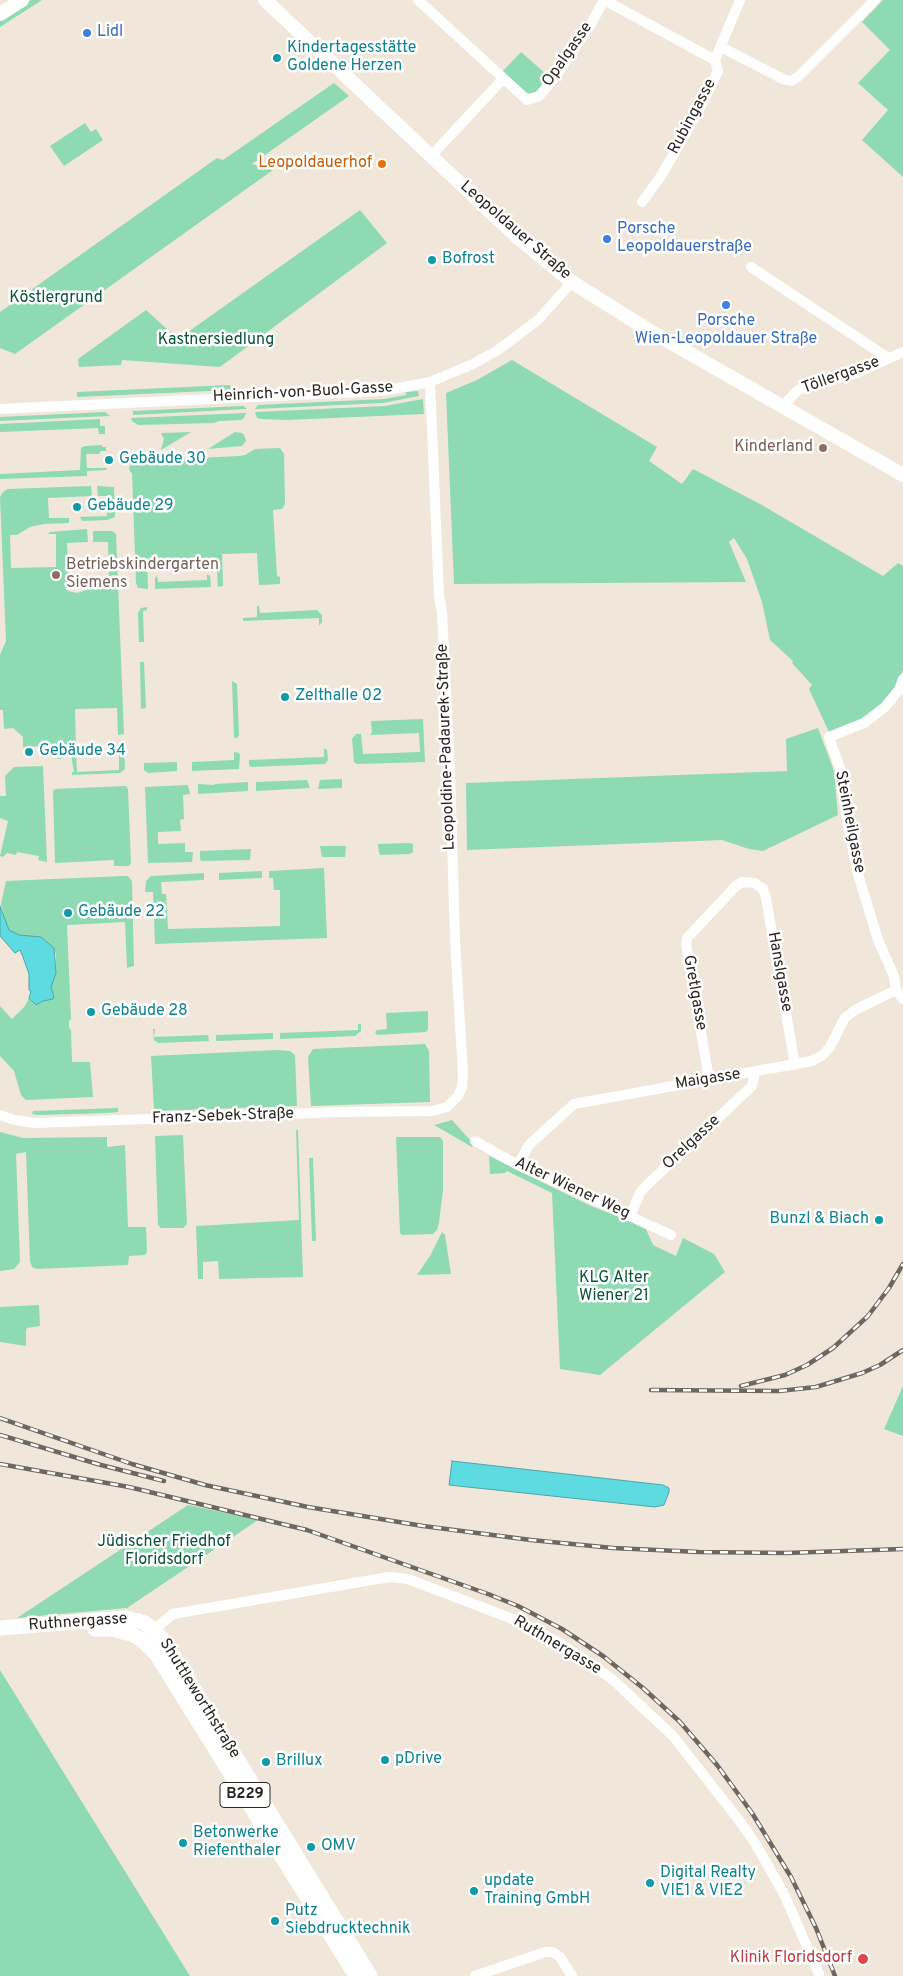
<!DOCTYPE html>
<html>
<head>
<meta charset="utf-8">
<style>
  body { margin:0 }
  canvas { display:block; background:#f0e6d9 }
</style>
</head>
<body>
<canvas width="903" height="1976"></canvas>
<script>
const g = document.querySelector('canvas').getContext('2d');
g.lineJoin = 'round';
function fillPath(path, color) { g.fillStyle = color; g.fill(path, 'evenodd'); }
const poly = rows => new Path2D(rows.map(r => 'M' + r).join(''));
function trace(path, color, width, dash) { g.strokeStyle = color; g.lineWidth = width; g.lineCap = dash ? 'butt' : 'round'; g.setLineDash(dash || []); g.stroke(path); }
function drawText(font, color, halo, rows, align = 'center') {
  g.font = font + ' Overpass,sans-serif'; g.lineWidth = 5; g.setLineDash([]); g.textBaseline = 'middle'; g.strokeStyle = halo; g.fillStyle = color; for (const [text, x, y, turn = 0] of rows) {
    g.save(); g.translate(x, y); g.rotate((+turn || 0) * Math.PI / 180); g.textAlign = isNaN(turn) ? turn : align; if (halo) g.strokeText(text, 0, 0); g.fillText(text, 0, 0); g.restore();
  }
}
fillPath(poly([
  [31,0,42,0,0,27,0,20],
  [883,0,903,0,903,177,862,140,888,110,858,83,890,50,862,22],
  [521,52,545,73,547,80,537,92,526,94,502,72],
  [334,83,349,96,252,164,273,170,15,354,0,348,0,312,217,158,223,160],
  [85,123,91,132,96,129,103,140,64,166,50,146],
  [360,210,387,243,220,367,122,360,121,365,79,367,78,359,146,310,178,339],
  [512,360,657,447,649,461,682,484,693,469,760,504,883,576,898,563,903,566,903,670,897,684,882,703,862,720,829,732,809,689,812,685,792,663,793,661,770,640,762,602,747,559,734,538,729,542,746,582,454,584,446,393,477,380],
  [230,385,231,390,77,397,77,392],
  [418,391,419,396,383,403,255,409,258,405,384,399,406,395,406,392],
  [423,399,424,414,288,420,261,419,257,418,255,412,385,406],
  [243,406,247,409,133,415,133,411],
  [105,412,110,416,0,421,0,417],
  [246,413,244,418,241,420,219,421,214,423,138,425,132,421,131,418],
  [100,419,100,426,105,426,105,434,99,434,98,428,0,432,0,424],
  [191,432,161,450,164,439,161,433],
  [235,432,242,433,244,435,246,441,242,446,208,449],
  [102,445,102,447,106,447,106,451,101,451,99,454,86,454,87,468,106,468,107,470,87,471,87,476,0,479,0,474,80,470,81,448,85,446],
  [280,448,284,454,285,504,282,509,273,510,277,576,280,577,280,584,259,585,257,553,222,554,223,586,218,587,216,558,147,561,148,589,138,588,136,583,132,473,130,472,129,467,131,465,130,457,149,457,155,460,239,456,245,455,255,449],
  [91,486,92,496,48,498,49,518,69,518,69,523,44,524,30,527,17,535,10,535,11,568,56,567,56,534,48,534,50,532,87,529,88,542,67,543,69,582,65,582,66,589,68,591,77,593,108,583,109,580,108,542,93,542,93,531,112,531,116,534,124,734,118,735,117,708,75,709,76,753,77,772,119,770,119,743,124,743,125,769,120,773,72,775,72,772,74,772,71,755,63,756,63,758,58,759,58,745,23,747,23,737,13,728,4,729,3,710,0,710,0,655,6,641,0,497,3,492,8,489],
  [97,486,114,487,115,517,107,520,82,521,80,517,107,516,106,496,98,496],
  [207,574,210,576,211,587,155,589,155,578,157,576,158,582,207,580],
  [257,606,259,606,260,613,317,610,322,615,322,622,319,626,319,618,243,621,243,618,257,617],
  [147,607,147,610,143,611,144,642,139,642,138,613,141,608],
  [140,662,144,662,146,708,141,709],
  [232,681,237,684,239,735,237,738,234,738],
  [423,719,425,762,357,764,354,762,352,739,356,734,361,734,363,754,420,752,419,733,370,735,372,732,371,721],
  [818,728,834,771,838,815,763,851,749,849,722,840,467,850,466,783,787,771,786,739],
  [324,748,327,750,328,760,325,764,251,767,249,765,249,760,324,757],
  [234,752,239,753,240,755,239,769,192,771,192,762,234,760],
  [177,762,177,771,148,773,144,770,144,763],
  [43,766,47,862,38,860,39,856,17,852,16,855,7,853,3,857,0,856,8,821,0,818,0,796,6,796,5,776,14,767],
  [442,775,444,775,445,781,446,834,444,834],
  [342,779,342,788,318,789,320,780],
  [307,780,310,788,256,791,256,782],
  [248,782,248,791,198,794,198,784,214,785,215,784],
  [188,785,190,794,183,795,184,819,180,820,181,831,158,832,158,844,185,843,185,852,193,852,192,862,148,863,145,787],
  [126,786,128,789,131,863,129,866,114,866,114,860,55,863,53,791,55,789],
  [409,843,413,844,413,852,410,854,380,855,379,852,378,844],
  [320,846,346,846,345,857,322,857],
  [251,849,250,860,201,861,200,859,200,851],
  [324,868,327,938,155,944,153,892,145,892,146,881,151,876,204,873,204,880,161,882,162,894,166,894,168,929,280,926,280,890,274,890,273,878,269,878,269,871],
  [262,871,262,878,219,880,219,873],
  [124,876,128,876,132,881,134,966,127,968,125,922,67,925,71,1019,69,1021,69,1028,71,1030,72,1062,90,1062,93,1097,26,1100,21,1095,14,1071,0,1056,0,1006,12,1019,25,1006,29,998,35,1005,37,1005,43,1001,54,998,51,987,56,973,56,955,54,948,15,934,7,928,1,904,6,881],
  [428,1011,428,1029,426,1032,377,1035,375,1032,377,1030,387,1029,386,1013],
  [358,1024,361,1024,361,1031,355,1036,280,1039,280,1033,358,1030],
  [153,1029,155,1029,154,1037,208,1035,209,1041,158,1043,154,1040],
  [273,1033,273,1039,216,1041,216,1035],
  [425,1044,429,1051,430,1102,311,1106,308,1057,313,1049],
  [277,1050,290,1051,295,1055,297,1106,154,1111,151,1056],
  [118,1108,118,1112,107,1113,37,1115,32,1114,33,1111],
  [452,1120,471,1141,473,1144,472,1147,434,1125],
  [296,1130,298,1130,303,1277,219,1279,218,1261,203,1262,203,1279,198,1279,196,1226,299,1220],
  [0,1132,23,1138,107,1137,107,1147,125,1145,128,1227,146,1227,147,1252,145,1255,129,1256,128,1265,37,1269,32,1267,30,1261,26,1152,16,1154,20,1262,14,1269,0,1271],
  [183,1135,187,1224,183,1228,161,1228,158,1225,155,1136],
  [396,1137,440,1137,443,1141,443,1190,439,1223,437,1230,433,1234,402,1235,400,1233],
  [489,1156,591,1206,645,1227,653,1245,676,1256,683,1238,714,1254,725,1272,600,1375,560,1369,552,1193,507,1171,505,1173,490,1174],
  [309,1158,313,1158,316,1241,312,1241],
  [442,1232,445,1235,451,1274,417,1275,430,1256],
  [39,1305,40,1326,27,1328,26,1331,26,1346,0,1342,0,1307],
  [903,1386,903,1436,884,1429],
  [188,1505,258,1520,127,1608,17,1618],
  [0,1670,77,1794,190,1976,0,1976]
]), '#8edbb3');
const water = poly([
  [0,906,9,930,19,935,41,937,54,948,56,973,51,987,54,997,53,999,43,1001,36,1005,29,998,31,991,29,990,29,974,23,957,20,950,15,953,0,936,0,906],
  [452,1461,663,1485,669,1488,669,1492,664,1505,655,1507,449,1485,452,1461]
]);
fillPath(water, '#5edbe1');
trace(water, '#4ea5a7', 1);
trace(poly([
  [418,0,527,100,539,96,555,77,591,24,604,0],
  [604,0,715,60],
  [721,47,783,79,791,81,799,76,875,0],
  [431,156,503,79],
  [642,202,661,176,699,110,718,71,715,60,740,0],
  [751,267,888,358],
  [783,406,798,390,857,373,903,352],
  [0,409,360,392,388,390,430,382,473,364,498,350,538,320,572,282],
  [903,679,899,690,885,707,864,723,829,737,842,774,846,816,858,874,878,940,894,976,896,990,903,999],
  [709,1079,686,944,687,938,736,886,742,882,755,883,763,889,766,898,795,1065],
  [0,1115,15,1120,34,1123,341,1112,432,1111,447,1107,458,1096,462,1087,463,1074,455,940,450,772,442,612,439,596,430,382],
  [475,1141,518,1165,671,1235],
  [518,1165,529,1145,574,1104,812,1061,823,1055,830,1047,844,1019,855,1010,896,990],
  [630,1216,640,1193,648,1184,752,1086,755,1072],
  [149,1633,173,1614,389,1577,408,1579,518,1621,563,1645,612,1679,673,1736,742,1824,758,1848,784,1894,819,1974],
  [475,1976,545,1952,553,1952,560,1957,572,1976]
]), '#fff', 10);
trace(poly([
  [265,0,515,235,572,282,645,328,903,475],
  [0,14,22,0]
]), '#fff', 14);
trace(poly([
  [0,1628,126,1618,143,1622,153,1629,164,1641,181,1668,370,1976],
  [95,1629,112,1629,131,1634,142,1640,157,1655,356,1976]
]), '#fff', 15);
const rail = poly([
  [741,1386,785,1375,807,1365,833,1348,868,1316,889,1288,903,1264],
  [651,1390,779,1391,816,1387,862,1373,880,1365,903,1350],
  [0,1418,132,1464,205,1485,308,1507,423,1526,531,1540,613,1548,699,1552,786,1553,903,1549],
  [0,1435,101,1465,164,1481],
  [0,1464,129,1487,307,1530,488,1594,518,1606,562,1629,603,1656,643,1688,680,1722,717,1765,752,1813,791,1877,816,1928,835,1976]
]);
trace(rail, '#6d6760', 4.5);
trace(rail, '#fff', 2.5, [8]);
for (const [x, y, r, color] of [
  [87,33,5,"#3f7fe0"],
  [277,58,5,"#0f9aa8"],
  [382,164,5,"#e8710a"],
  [607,239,5,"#3f7fe0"],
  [432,260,5,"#0f9aa8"],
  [726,305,5,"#3f7fe0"],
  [823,448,5,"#8d6e63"],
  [109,460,5,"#0f9aa8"],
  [77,507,5,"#0f9aa8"],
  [56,575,5,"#8d6e63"],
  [285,697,5,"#0f9aa8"],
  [29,752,5,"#0f9aa8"],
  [68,913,5,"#0f9aa8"],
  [91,1012,5,"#0f9aa8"],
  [879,1220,5,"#0f9aa8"],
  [385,1760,5,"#0f9aa8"],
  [266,1762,5,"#0f9aa8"],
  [183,1843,5,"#0f9aa8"],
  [311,1847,5,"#0f9aa8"],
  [650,1883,5,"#0f9aa8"],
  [474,1891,5,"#0f9aa8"],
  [275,1921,5,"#0f9aa8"],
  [863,1959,6,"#e0444e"]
]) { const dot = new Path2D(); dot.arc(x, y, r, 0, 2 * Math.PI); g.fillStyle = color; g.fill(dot); trace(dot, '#fff', 2); }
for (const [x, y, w] of [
  [245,1795,50]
]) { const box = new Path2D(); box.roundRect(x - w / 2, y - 12.5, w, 25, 4); g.fillStyle = '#fff'; g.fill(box); trace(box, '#292621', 1); }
drawText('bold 15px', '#292621', null, [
  ["B229",245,1795]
]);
drawText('16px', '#366cbe', '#fff', [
  ["Lidl",97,33],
  ["Porsche",617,230],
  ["Leopoldauerstraße",617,248],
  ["Porsche",726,322,"center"],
  ["Wien-Leopoldauer Straße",726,340,"center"]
], 'left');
drawText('16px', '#0d838f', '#fff', [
  ["Kindertagesstätte",287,49],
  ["Goldene Herzen",287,67],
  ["Bofrost",442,260],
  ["Gebäude 30",119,460],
  ["Gebäude 29",87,507],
  ["Zelthalle 02",295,697],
  ["Gebäude 34",39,752],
  ["Gebäude 22",78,913],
  ["Gebäude 28",101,1012],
  ["Bunzl & Biach",869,1220,"right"],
  ["pDrive",395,1760],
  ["Brillux",276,1762],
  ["Betonwerke",193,1834],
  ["Riefenthaler",193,1852],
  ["OMV",321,1847],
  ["Digital Realty",660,1874],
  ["VIE1 & VIE2",660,1892],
  ["update",484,1882],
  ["Training GmbH",484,1900],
  ["Putz",285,1912],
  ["Siebdrucktechnik",285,1930]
], 'left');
drawText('16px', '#292621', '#fff', [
  ["Opalgasse",568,55,-55],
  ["Rubingasse",693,117,-62],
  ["Leopoldauer Straße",515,231,41],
  ["Töllergasse",841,376,-20],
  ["Heinrich-von-Buol-Gasse",303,393,-3],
  ["Leopoldine-Padaurek-Straße",447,747,-92],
  ["Steinheilgasse",849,822,79],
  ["Hanslgasse",779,972,80],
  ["Gretlgasse",694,993,80],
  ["Maigasse",708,1080,-9],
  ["Franz-Sebek-Straße",223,1117,-2],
  ["Orelgasse",692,1143,-43],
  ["Alter Wiener Weg",572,1189,25],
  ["Ruthnergasse",78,1623,-4],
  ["Ruthnergasse",557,1646,31],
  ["Shuttleworthstraße",199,1699,58]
]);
drawText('16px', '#c56008', '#fff', [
  ["Leopoldauerhof",372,164]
], 'right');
drawText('16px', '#085437', '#fff', [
  ["Köstlergrund",56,299],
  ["Kastnersiedlung",216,341],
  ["KLG Alter",614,1279],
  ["Wiener 21",614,1297],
  ["Jüdischer Friedhof",164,1543],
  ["Floridsdorf",164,1561]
]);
drawText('16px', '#785e54', '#fff', [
  ["Kinderland",813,448],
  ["Betriebskindergarten",66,566,"left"],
  ["Siemens",66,584,"left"]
], 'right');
drawText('16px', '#be3a42', '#fff', [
  ["Klinik Floridsdorf",852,1959]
], 'right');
</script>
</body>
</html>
